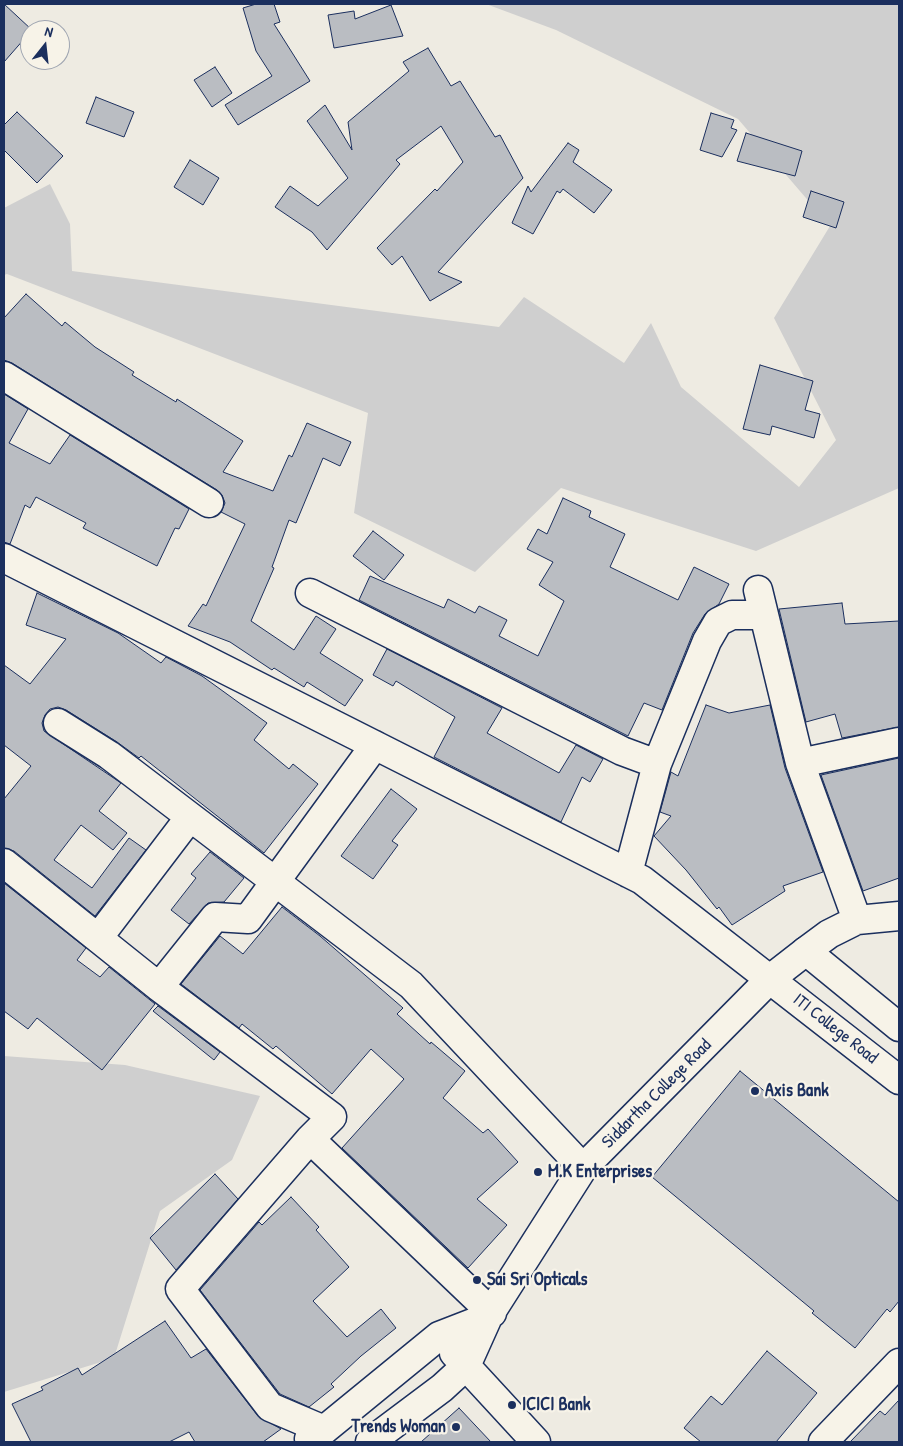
<!DOCTYPE html>
<html>
<head>
<meta charset="utf-8">
<style>
  body { margin:0 }
  #map { position:relative; width:903px; height:1446px; overflow:hidden; background:#eeebe2; font-family:"Patrick Hand",sans-serif }
  canvas { display:block }
  .frame { position:absolute; inset:0; border:5px solid #1b2f5e; pointer-events:none }
  .north { position:absolute; left:20px; top:20px; width:50px; height:50px; box-sizing:border-box; background:#f7f3e8; border:1px solid #9fa5b1; border-radius:50%; rotate:16deg; font-size:14px; font-weight:700; line-height:20px; text-align:center; color:#1b2f5e }
  .north::after { content:''; display:block; margin:auto; width:18px; height:22px; background:#1b2f5e; clip-path:polygon(50% 0,100% 100%,50% 72%,0 100%) }
</style>
</head>
<body>
<div id="map">
<canvas width="903" height="1446"></canvas>
<div class="frame"></div>
<div class="north">N</div>
</div>
<script>
const g = document.querySelector('canvas').getContext('2d');
g.lineJoin = 'round';
function fillPath(path, color) { g.fillStyle = color; g.fill(path, 'evenodd'); }
const poly = rows => new Path2D(rows.map(r => 'M' + r).join(''));
function trace(path, color, width, dash) { g.strokeStyle = color; g.lineWidth = width; g.lineCap = dash ? 'butt' : 'round'; g.setLineDash(dash || []); g.stroke(path); }
function drawText(font, color, halo, rows, align = 'center') {
  g.font = font + ' "Patrick Hand",sans-serif'; g.lineWidth = 4.5; g.setLineDash([]); g.textBaseline = 'middle'; g.strokeStyle = halo; g.fillStyle = color; for (const [text, x, y, turn = 0] of rows) {
    g.save(); g.translate(x, y); g.rotate((+turn || 0) * Math.PI / 180); g.textAlign = isNaN(turn) ? turn : align; if (halo) g.strokeText(text, 0, 0); g.fillText(text, 0, 0); g.restore();
  }
}
fillPath(poly([
  [486,4,899,4,899,488,756,551,561,488,475,572,354,513,368,413,7,274,4,275,4,208,50,184,70,224,72,271,499,327,524,297,624,363,651,323,681,387,799,487,836,440,774,318,830,226,738,119,556,30],
  [4,1056,125,1065,260,1096,232,1160,160,1211,114,1358,4,1392]
]), '#cfcfcf');
const building = poly([
  [4,4,32,30,4,62,4,4],
  [256,4,274,4,280,22,274,24,310,81,238,125,225,105,272,76,256,51,243,8,256,4],
  [391,5,403,36,334,48,328,15,354,11,355,19,391,5],
  [428,48,451,86,460,81,495,137,500,135,523,178,438,272,462,282,430,301,402,256,392,265,377,248,435,189,437,191,463,162,441,126,396,160,400,164,327,250,312,232,275,207,290,186,318,206,348,178,307,121,325,105,352,150,348,122,409,71,403,62,428,48],
  [215,67,232,93,212,107,194,80,215,67],
  [96,97,134,112,124,137,86,123,96,97],
  [17,112,63,156,37,183,4,150,4,125,17,112],
  [711,113,734,120,731,128,737,130,722,157,700,150,711,113],
  [746,133,802,151,795,176,737,161,746,133],
  [568,143,579,150,573,162,612,190,594,213,563,189,560,193,557,191,533,234,512,223,528,186,531,192,568,143],
  [190,160,219,178,203,205,174,187,190,160],
  [811,191,844,202,836,228,803,217,811,191],
  [26,294,62,326,65,322,95,347,134,372,132,375,176,402,177,399,243,441,223,472,273,491,289,455,292,457,307,423,351,442,340,466,323,458,296,523,289,520,272,567,274,568,251,621,294,650,316,616,336,629,320,653,363,680,345,706,307,682,304,687,274,668,272,670,230,642,188,626,203,604,206,606,245,524,221,512,225,503,222,495,217,490,12,363,4,360,4,318,26,294],
  [760,365,813,381,805,410,820,414,814,438,772,426,770,435,743,429,760,365],
  [4,394,28,409,9,443,50,464,70,435,189,509,179,529,175,528,157,566,83,528,86,523,36,497,30,508,25,505,10,544,4,542,4,394],
  [563,498,591,511,589,517,625,534,610,567,678,600,694,567,729,584,719,604,705,614,693,633,662,710,644,703,628,736,359,600,370,576,444,608,448,599,475,613,479,606,507,620,499,636,538,656,564,601,539,585,553,562,527,549,538,529,547,534,563,498],
  [373,531,404,555,384,580,353,556,373,531],
  [37,593,118,633,161,663,166,657,202,676,267,723,254,740,289,769,293,764,318,784,264,853,141,756,139,758,117,742,66,710,58,707,50,709,45,715,42,723,44,731,121,783,99,811,127,833,113,850,81,825,54,860,92,888,129,838,146,850,95,916,14,851,4,848,4,799,31,766,4,745,4,665,30,684,66,639,26,625,37,593],
  [842,603,845,624,899,621,899,727,842,738,835,714,806,722,779,609,842,603],
  [387,649,502,708,487,733,559,773,576,745,603,759,590,782,582,777,561,822,434,757,455,717,396,681,393,686,373,675,387,649],
  [706,705,729,713,770,705,785,768,823,872,783,886,785,891,732,925,719,907,717,909,686,870,654,836,671,816,660,812,671,772,678,776,706,705],
  [899,758,899,878,863,891,821,775,899,758],
  [391,789,417,809,392,841,398,845,373,879,341,856,391,789],
  [210,852,244,878,224,902,208,903,189,924,171,910,196,878,191,874,210,852],
  [4,883,86,948,77,960,100,977,109,967,155,1004,102,1070,37,1018,28,1029,4,1011,4,883],
  [282,907,320,936,403,1008,397,1014,430,1044,431,1042,465,1071,443,1098,483,1133,488,1129,518,1162,477,1199,507,1225,468,1268,342,1148,404,1079,371,1049,332,1094,276,1046,273,1049,242,1024,239,1028,181,984,220,936,243,954,282,907],
  [158,1006,220,1052,214,1060,153,1011,158,1006],
  [740,1071,899,1202,899,1301,890,1312,887,1309,855,1348,812,1313,814,1311,652,1177,740,1071],
  [215,1174,238,1199,176,1270,150,1238,215,1174],
  [291,1197,319,1227,316,1230,349,1267,313,1301,347,1337,381,1309,396,1328,361,1356,331,1384,334,1387,309,1407,280,1394,200,1290,259,1222,262,1225,291,1197],
  [165,1321,191,1358,206,1349,258,1416,281,1429,263,1442,195,1442,189,1432,169,1442,31,1442,12,1404,43,1390,41,1387,78,1368,82,1375,165,1321],
  [767,1351,817,1393,776,1442,701,1442,684,1428,711,1396,722,1405,767,1351],
  [899,1400,899,1442,850,1442,880,1411,885,1415,899,1400],
  [459,1408,491,1442,421,1442,459,1408]
]);
fillPath(building, '#babdc2');
trace(building, '#1b2f5e', 1);
const minor = poly([
  [4,376,209,503],
  [4,558,642,880,899,1080],
  [758,590,800,763,899,742],
  [310,593,622,751,657,764,628,873],
  [58,723,109,755,411,985,583,1168],
  [800,763,857,920],
  [657,764,707,641,718,622,732,615,763,615],
  [4,863,159,987,332,1117,310,1139,180,1289,270,1407,324,1430],
  [899,916,857,920,829,934,806,951,899,1027],
  [98,938,190,817],
  [159,987,215,917,248,919,375,745],
  [310,1139,492,1313],
  [454,1353,536,1442],
  [309,1439,324,1430,439,1336,488,1317],
  [370,1442,442,1388,466,1366,488,1317,583,1168,770,979],
  [823,1442,899,1363]
]);
const major = poly([
  [770,979,806,951]
]);
trace(minor, '#1b2f5e', 31);
trace(major, '#1b2f5e', 31);
trace(minor, '#f7f3e8', 28);
trace(major, '#f7f3e8', 28);
for (const [x, y, r, color] of [
  [755,1091,5,"#1b2f5e"],
  [538,1172,5,"#1b2f5e"],
  [477,1280,5,"#1b2f5e"],
  [512,1405,5,"#1b2f5e"],
  [456,1427,5,"#1b2f5e"]
]) { const dot = new Path2D(); dot.arc(x, y, r, 0, 2 * Math.PI); g.fillStyle = color; g.fill(dot); trace(dot, '#f7f3e8', 2); }
drawText('18px', '#1b2f5e', '#f7f3e8', [
  ["ITI College Road",835,1029,38],
  ["Siddartha College Road",657,1094,-45]
]);
drawText('bold 18px', '#1b2f5e', '#f7f3e8', [
  ["Axis Bank",765,1091],
  ["M.K Enterprises",548,1172],
  ["Sai Sri Opticals",487,1280],
  ["ICICI Bank",522,1405],
  ["Trends Woman",446,1427,"right"]
], 'left');
</script>
</body>
</html>
